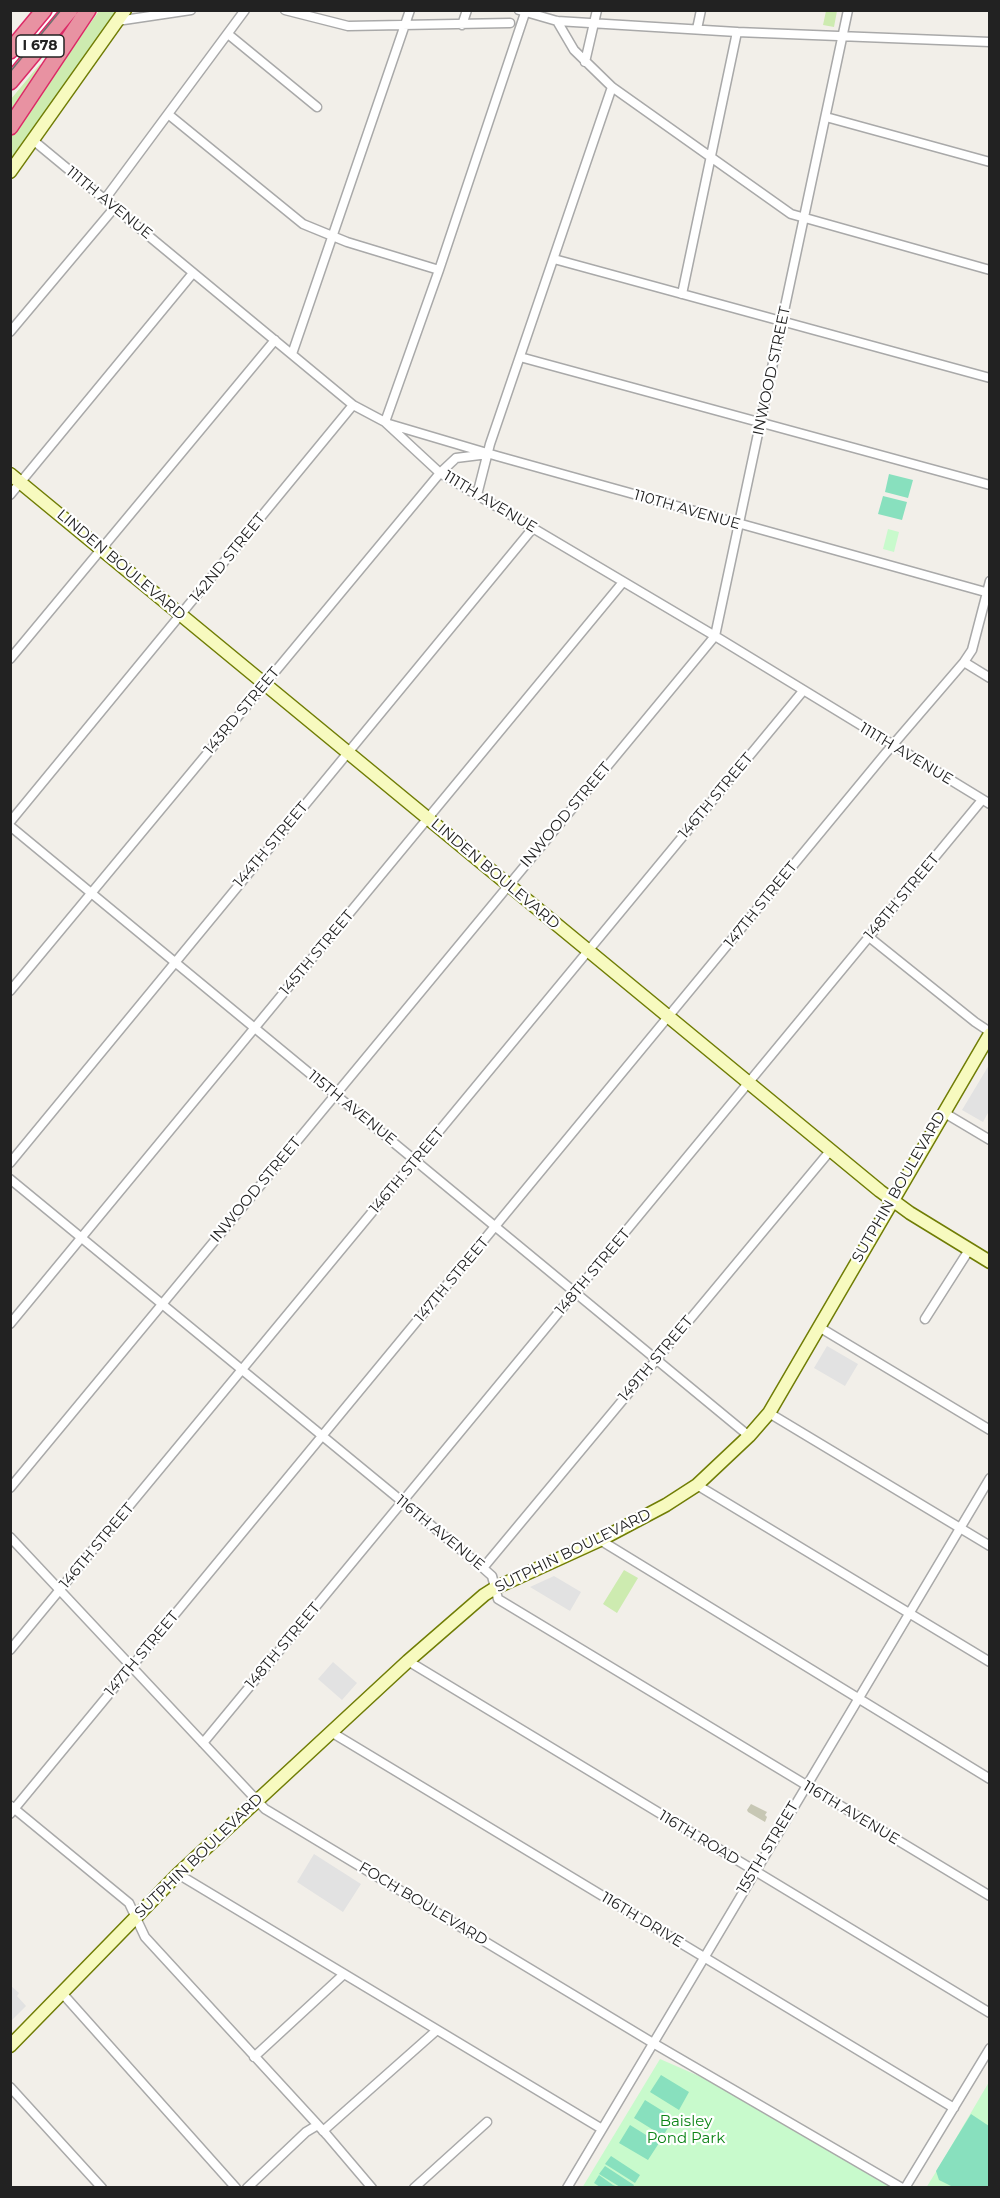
<!DOCTYPE html>
<html>
<head>
<meta charset="utf-8">
<style>
  body { margin:0 }
  #map { position:relative; width:1000px; height:2198px; overflow:hidden; background:#f2efe9; font-family:Montserrat,sans-serif }
  canvas { display:block }
  .frame { position:absolute; inset:0; border:12px solid #222; pointer-events:none }
</style>
</head>
<body>
<div id="map">
<canvas width="1000" height="2198"></canvas>
<div class="frame"></div>
</div>
<script>
const g = document.querySelector('canvas').getContext('2d');
g.lineJoin = 'round';
function fillPath(path, color) { g.fillStyle = color; g.fill(path, 'evenodd'); }
const poly = rows => new Path2D(rows.map(r => 'M' + r).join(''));
function trace(path, color, width, dash) { g.strokeStyle = color; g.lineWidth = width; g.lineCap = dash ? 'butt' : 'round'; g.setLineDash(dash || []); g.stroke(path); }
function drawText(font, color, halo, rows, align = 'center') {
  g.font = font + ' Montserrat,sans-serif'; g.lineWidth = 4.5; g.setLineDash([]); g.textBaseline = 'middle'; g.strokeStyle = halo; g.fillStyle = color; for (const [text, x, y, turn = 0] of rows) {
    g.save(); g.translate(x, y); g.rotate((+turn || 0) * Math.PI / 180); g.textAlign = isNaN(turn) ? turn : align; if (halo) g.strokeText(text, 0, 0); g.fillText(text, 0, 0); g.restore();
  }
}
fillPath(poly([
  [751,1804,767,1812,765,1815,767,1817,765,1822,748,1812,747,1810]
]), '#c7c7b4');
fillPath(poly([
  [99,11,117,11,11,161,10,137,26,112],
  [826,11,837,11,834,27,823,25],
  [40,64,44,67,11,121,11,99],
  [624,1570,638,1578,617,1613,603,1604]
]), '#cdebb0');
fillPath(poly([
  [888,529,899,532,894,552,883,549],
  [660,2059,715,2083,892,2187,582,2188],
  [989,2082,989,2187,926,2188,939,2167]
]), '#c8facc');
fillPath(poly([
  [889,474,913,480,908,498,885,492],
  [883,496,907,502,902,520,878,514],
  [661,2075,689,2092,679,2110,650,2092],
  [645,2100,674,2118,663,2136,634,2118],
  [971,2114,989,2126,989,2187,953,2187,939,2180,936,2171],
  [630,2125,659,2143,648,2160,619,2143],
  [611,2156,640,2175,635,2183,605,2164],
  [605,2166,634,2185,633,2187,620,2187,599,2174],
  [599,2175,613,2185,618,2187,600,2187,594,2183]
]), '#88e0be');
fillPath(poly([
  [989,1065,989,1111,983,1122,962,1110],
  [827,1346,858,1364,845,1386,814,1368],
  [554,1576,581,1592,570,1611,530,1587],
  [333,1662,357,1683,342,1700,318,1679],
  [314,1854,361,1884,343,1912,297,1882],
  [10,1985,19,1993,17,1996,26,2006,11,2021]
]), '#e2e2e2');
fillPath(poly([
  [47,11,65,11,11,76,11,57]
]), '#fff');
const street = poly([
  [285,10,348,26,510,23],
  [519,10,557,21,737,32,990,42],
  [117,21,191,10],
  [557,21,574,50,612,87,791,214,990,270],
  [462,25,467,10],
  [697,29,701,10],
  [228,34,317,107],
  [585,62,597,10],
  [168,114,303,224,347,242,439,270],
  [826,117,990,162],
  [34,141,353,405,385,422,440,473,715,636,990,804],
  [105,199,245,10],
  [554,259,990,378],
  [682,294,737,32],
  [10,332,115,207],
  [292,354,410,10],
  [520,357,990,485],
  [385,422,439,270,525,13],
  [389,424,497,456,989,593],
  [10,495,193,273],
  [477,495,490,444,612,87],
  [10,659,275,340],
  [964,662,990,678],
  [10,822,353,405],
  [10,826,749,1436],
  [869,937,975,1022,990,1032],
  [10,991,440,473,456,458,488,454],
  [943,1112,990,1140],
  [10,1163,533,528],
  [10,1179,483,1568,492,1576,498,1599,990,1896],
  [925,1319,969,1250],
  [10,1324,623,582],
  [819,1327,990,1430],
  [769,1413,990,1546],
  [697,1485,990,1662],
  [10,1488,715,636,848,10],
  [10,1537,265,1809,653,2043,902,2188],
  [600,1540,990,1779],
  [483,1568,830,1151],
  [10,1650,803,691],
  [408,1661,990,2013],
  [331,1732,954,2108],
  [203,1743,982,800],
  [11,1806,129,1903,145,1937,327,2135,372,2188],
  [10,1814,885,754,964,662,972,650,990,581],
  [178,1874,602,2129],
  [62,1993,236,2188],
  [254,2057,344,1974],
  [10,2087,102,2188],
  [323,2131,437,2030],
  [247,2188,306,2132,316,2126],
  [414,2188,487,2122],
  [567,2188,990,1478],
  [905,2188,990,2048]
]);
const secondary = poly([
  [10,172,125,10],
  [10,474,880,1191,910,1213,990,1262],
  [10,2046,178,1874,408,1661,484,1595,495,1588,600,1540,666,1505,697,1485,749,1436,769,1413,990,1034]
]);
const highway = poly([
  [10,51,44,10],
  [10,82,70,10],
  [10,127,88,10]
]);
trace(street, '#a9a9a9', 11);
trace(secondary, '#707d05', 15);
trace(highway, '#dc2a67', 18);
trace(street, '#fff', 8);
trace(secondary, '#f7fabf', 12);
trace(highway, '#e892a2', 15);
trace(poly([
  [10,72,61,10]
]), '#707070', 1.5);
for (const [x, y, w] of [
  [40,46,48]
]) { const box = new Path2D(); box.roundRect(x - w / 2, y - 11, w, 22, 4.5); g.fillStyle = '#fff'; g.fill(box); trace(box, '#222', 1.5); }
drawText('bold 14px', '#222', null, [
  ["I 678",40,46]
]);
drawText('15px', '#222', '#fff', [
  ["111TH AVENUE",109,203,39],
  ["INWOOD STREET",772,371,-78],
  ["111TH AVENUE",490,502,31],
  ["110TH AVENUE",687,510,16],
  ["142ND STREET",228,558,-51],
  ["LINDEN BOULEVARD",121,565,40],
  ["143RD STREET",242,711,-50],
  ["111TH AVENUE",906,754,31],
  ["146TH STREET",716,796,-50],
  ["INWOOD STREET",566,815,-50],
  ["144TH STREET",271,845,-50],
  ["LINDEN BOULEVARD",495,874,40],
  ["148TH STREET",902,897,-50],
  ["147TH STREET",761,905,-51],
  ["145TH STREET",317,953,-50],
  ["115TH AVENUE",352,1108,39],
  ["146TH STREET",407,1171,-50],
  ["SUTPHIN BOULEVARD",899,1187,-60],
  ["INWOOD STREET",256,1190,-50],
  ["148TH STREET",593,1272,-50],
  ["147TH STREET",452,1280,-50],
  ["149TH STREET",656,1359,-50],
  ["116TH AVENUE",440,1533,39],
  ["146TH STREET",97,1546,-50],
  ["SUTPHIN BOULEVARD",573,1551,-26],
  ["148TH STREET",283,1646,-50],
  ["147TH STREET",142,1654,-50],
  ["116TH AVENUE",851,1813,31],
  ["116TH ROAD",699,1838,31],
  ["155TH STREET",768,1848,-59],
  ["SUTPHIN BOULEVARD",199,1856,-44],
  ["FOCH BOULEVARD",423,1904,31],
  ["116TH DRIVE",642,1920,31]
]);
drawText('15px', '#0c8416', '#fff', [
  ["Baisley",686,2122],
  ["Pond Park",686,2139]
]);
</script>
</body>
</html>
